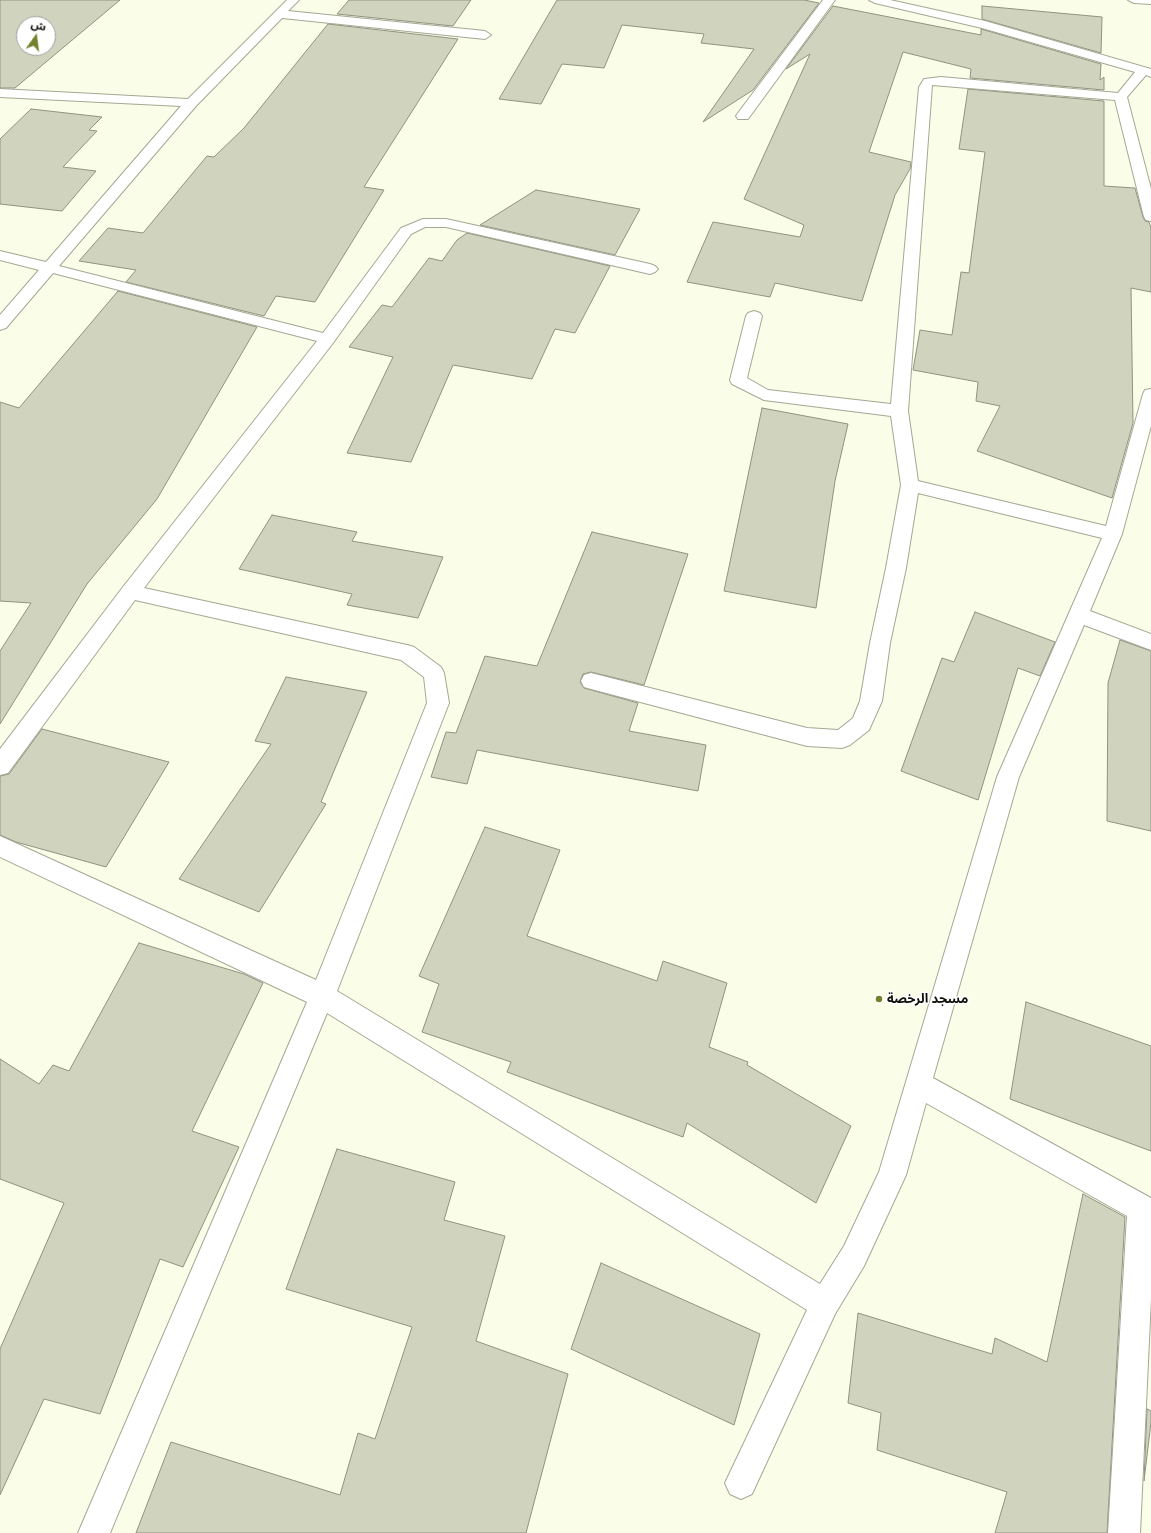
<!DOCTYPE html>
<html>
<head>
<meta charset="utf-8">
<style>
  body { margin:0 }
  #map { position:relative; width:1151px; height:1533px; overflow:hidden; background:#fafee8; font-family:"PT Sans","Noto Sans Arabic",sans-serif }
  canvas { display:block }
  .north { position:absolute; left:16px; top:16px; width:40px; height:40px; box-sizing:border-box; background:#fff; border:1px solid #9f9f9d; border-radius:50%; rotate:14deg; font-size:11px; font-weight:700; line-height:16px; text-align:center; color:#0f1009 }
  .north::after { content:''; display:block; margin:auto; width:14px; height:18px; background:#75812d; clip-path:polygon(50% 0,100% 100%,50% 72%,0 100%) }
</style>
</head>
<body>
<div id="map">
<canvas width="1151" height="1533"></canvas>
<div class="north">ش</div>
</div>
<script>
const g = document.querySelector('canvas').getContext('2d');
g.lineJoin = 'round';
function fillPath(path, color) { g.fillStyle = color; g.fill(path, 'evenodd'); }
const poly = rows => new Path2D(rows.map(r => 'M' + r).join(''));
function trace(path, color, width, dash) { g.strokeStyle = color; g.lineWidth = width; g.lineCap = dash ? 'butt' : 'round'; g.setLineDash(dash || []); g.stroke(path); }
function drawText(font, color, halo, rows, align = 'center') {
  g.font = font + ' "PT Sans","Noto Sans Arabic",sans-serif'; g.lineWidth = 3; g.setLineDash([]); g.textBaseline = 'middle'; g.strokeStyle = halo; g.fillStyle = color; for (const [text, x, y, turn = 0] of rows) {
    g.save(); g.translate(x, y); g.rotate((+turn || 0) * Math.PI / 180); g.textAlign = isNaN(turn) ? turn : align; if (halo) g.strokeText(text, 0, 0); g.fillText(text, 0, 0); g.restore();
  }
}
const building = poly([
  [0,0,120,0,15,88,0,88,0,0],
  [24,24,48,24,48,48,24,48,24,24],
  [349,0,471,0,453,26,337,14,349,0],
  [557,0,804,0,819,3,753,90,703,122,754,49,701,43,704,34,622,25,604,68,562,64,541,104,499,99,557,0],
  [833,6,981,35,981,29,1101,64,1100,80,1104,77,1104,90,970,78,971,69,903,52,869,152,911,162,910,169,895,195,862,301,775,283,770,297,687,282,713,222,800,237,804,225,744,199,810,54,786,69,833,6],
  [982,6,1102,17,1101,53,982,19,982,6],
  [328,24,458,39,364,187,384,190,315,302,276,296,264,316,126,282,136,270,79,261,108,228,143,233,207,156,214,157,244,128,328,24],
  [968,89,1104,101,1104,186,1135,188,1143,217,1145,221,1149,222,1151,228,1151,292,1131,288,1133,423,1112,498,977,451,1000,406,976,401,978,382,913,370,920,330,952,335,961,272,969,273,985,152,959,149,968,89],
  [31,109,102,117,89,130,97,131,63,167,96,171,62,211,0,204,0,139,31,109],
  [536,190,640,209,615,255,480,225,536,190],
  [467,233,610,266,575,333,555,329,532,379,453,365,411,462,347,453,393,357,349,347,382,305,392,307,429,258,442,261,457,240,467,233],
  [118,291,257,327,157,499,87,584,0,724,0,651,31,603,0,601,0,402,19,408,118,291],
  [762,408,848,424,835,481,816,608,724,591,762,408],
  [272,515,357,532,352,541,443,557,418,618,347,605,352,594,239,569,272,515],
  [592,532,688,554,644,685,591,672,583,674,580,682,584,688,638,703,629,731,706,745,698,791,477,750,467,784,431,777,446,732,456,733,485,656,537,666,592,532],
  [975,612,1055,642,1040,676,1018,668,978,800,901,771,942,658,954,662,975,612],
  [1120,640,1151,651,1151,831,1107,821,1108,683,1120,640],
  [286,677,367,692,321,802,326,804,259,912,179,879,271,744,255,741,286,677],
  [42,729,169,762,106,867,16,842,0,835,0,776,9,774,42,729],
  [485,827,560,850,527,936,657,981,663,961,727,983,709,1047,748,1062,747,1065,851,1126,816,1203,687,1123,683,1137,507,1072,511,1062,422,1032,439,984,419,976,485,827],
  [139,943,244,974,263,983,192,1131,239,1147,183,1267,160,1259,100,1414,44,1399,0,1495,0,1349,64,1203,0,1179,0,1059,39,1084,53,1065,69,1071,139,943],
  [1026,1002,1151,1046,1151,1151,1010,1099,1026,1002],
  [337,1149,455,1182,444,1220,505,1236,476,1341,568,1374,526,1533,136,1533,171,1442,340,1495,358,1433,375,1439,412,1327,286,1289,337,1149],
  [1083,1194,1125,1217,1107,1533,995,1533,1007,1492,877,1450,881,1413,848,1403,858,1313,992,1354,995,1338,1047,1362,1083,1194],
  [601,1263,760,1334,734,1425,571,1349,601,1263],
  [1147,1409,1151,1411,1151,1422,1144,1481,1147,1409]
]);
fillPath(building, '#d0d4bf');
trace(building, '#8f937f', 1);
const minor = poly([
  [287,0,299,0,288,11,485,31,491,35,485,39,282,18,196,106,59,266,323,333,401,228,423,219,446,219,650,264,655,266,658,269,655,272,650,274,446,227,425,227,411,234,333,343,144,588,407,645,414,647,441,667,444,673,449,703,337,991,820,1284,844,1246,879,1172,997,777,1102,538,918,493,906,568,890,643,882,701,869,730,850,745,842,748,807,746,591,689,584,687,581,681,584,675,591,673,807,728,838,730,853,718,860,701,870,643,886,568,901,485,891,416,764,400,732,384,730,380,746,316,748,313,754,311,760,313,762,316,747,378,768,390,891,404,919,87,924,79,941,77,1118,93,1135,72,982,28,875,3,869,0,890,0,985,21,1151,69,1151,77,1146,75,1127,97,1151,189,1151,221,1146,220,1144,217,1115,100,932,85,908,411,918,481,1106,526,1143,394,1145,390,1151,389,1151,426,1122,534,1090,611,1151,634,1151,650,1084,625,1019,777,933,1078,1151,1198,1151,1298,1140,1533,1108,1533,1127,1216,926,1103,906,1175,864,1266,835,1314,752,1494,741,1499,730,1494,725,1483,807,1310,327,1013,110,1533,78,1533,307,1002,0,857,0,836,316,980,427,703,424,677,401,660,135,600,8,773,0,775,0,749,123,587,317,341,53,273,6,328,0,330,0,315,39,270,0,260,0,251,46,262,181,106,0,97,0,89,188,99,287,0],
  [823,0,835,0,748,119,738,119,736,116,738,113,823,0]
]);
const primary = poly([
  [1128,0,1151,0,1151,4,1134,3,1128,0]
]);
trace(minor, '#a4a894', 2);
trace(primary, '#a4a894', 2);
fillPath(minor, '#fff');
fillPath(primary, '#fff');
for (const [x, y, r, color] of [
  [879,999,4,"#75812d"]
]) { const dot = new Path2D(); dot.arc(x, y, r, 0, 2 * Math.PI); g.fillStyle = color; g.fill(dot); trace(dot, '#fff', 1.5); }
drawText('bold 13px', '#0f1009', '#fff', [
  ["مسجد الرخصة",887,999]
], 'left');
</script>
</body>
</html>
